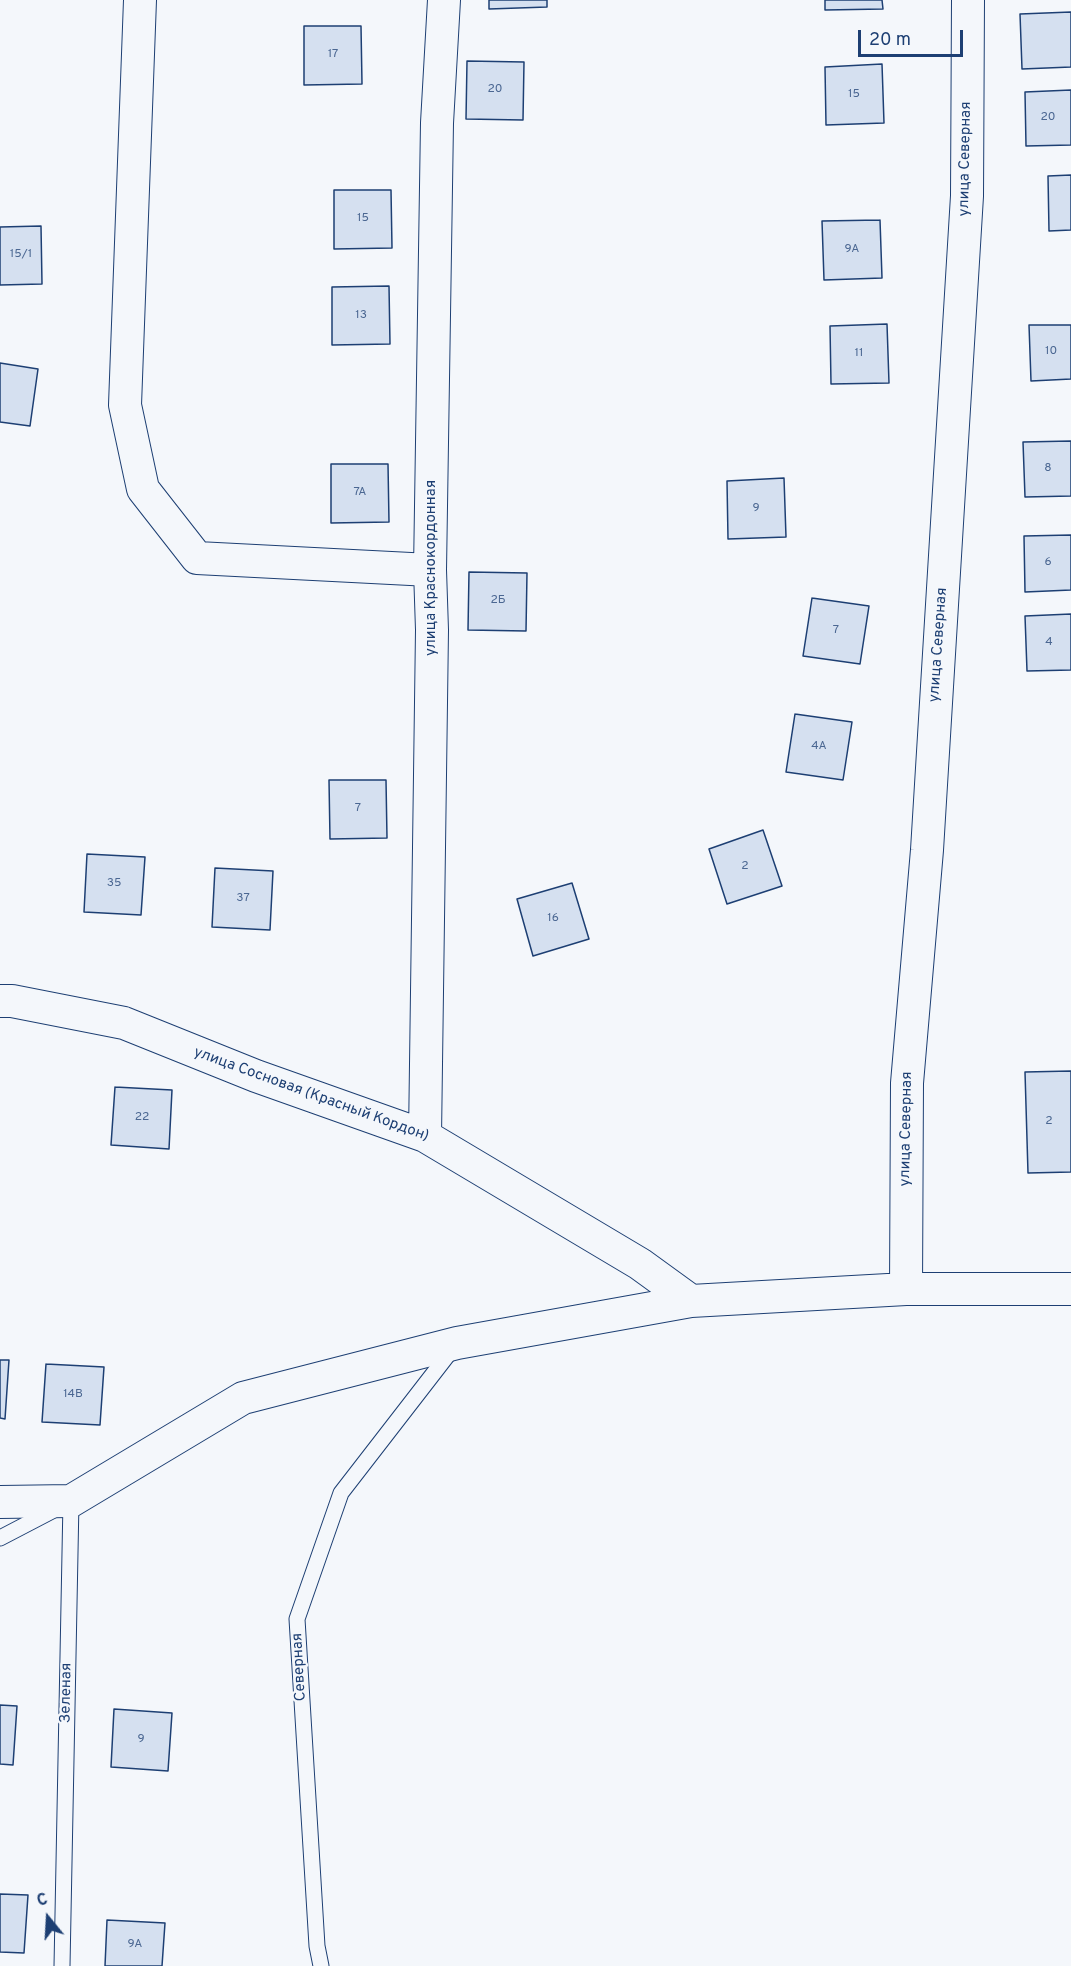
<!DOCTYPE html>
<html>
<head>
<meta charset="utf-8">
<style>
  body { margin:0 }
  #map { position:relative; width:1071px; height:1966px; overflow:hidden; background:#f4f7fb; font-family:Overpass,sans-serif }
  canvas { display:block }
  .north { position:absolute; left:18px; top:1888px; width:60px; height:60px; -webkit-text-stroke:4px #f4f7fb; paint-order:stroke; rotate:342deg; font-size:16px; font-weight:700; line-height:24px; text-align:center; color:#1d3f73 }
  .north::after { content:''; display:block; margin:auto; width:21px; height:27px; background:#1d3f73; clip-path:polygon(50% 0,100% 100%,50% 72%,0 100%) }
  .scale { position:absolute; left:858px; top:30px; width:105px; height:27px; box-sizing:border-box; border:3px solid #1d3f73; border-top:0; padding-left:8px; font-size:18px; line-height:21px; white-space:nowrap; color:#1d3f73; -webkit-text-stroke:4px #f4f7fb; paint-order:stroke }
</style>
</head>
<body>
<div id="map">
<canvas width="1071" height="1966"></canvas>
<div class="north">С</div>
<div class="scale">20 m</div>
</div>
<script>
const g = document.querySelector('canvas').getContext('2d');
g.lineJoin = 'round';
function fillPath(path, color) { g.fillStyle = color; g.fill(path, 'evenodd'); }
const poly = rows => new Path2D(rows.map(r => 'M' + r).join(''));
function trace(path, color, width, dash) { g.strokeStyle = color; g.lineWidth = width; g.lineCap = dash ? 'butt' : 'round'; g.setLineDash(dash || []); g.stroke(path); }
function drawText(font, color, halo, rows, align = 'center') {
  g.font = font + ' Overpass,sans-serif'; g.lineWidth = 4.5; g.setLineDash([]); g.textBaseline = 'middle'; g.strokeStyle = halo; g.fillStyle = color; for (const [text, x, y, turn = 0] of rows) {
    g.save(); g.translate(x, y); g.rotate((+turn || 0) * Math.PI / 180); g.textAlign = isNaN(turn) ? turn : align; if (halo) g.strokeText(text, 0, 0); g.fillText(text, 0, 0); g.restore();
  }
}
const building = poly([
  [489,0,547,0,547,7,489,9,489,0],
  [825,0,882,0,883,9,825,10,825,0],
  [1071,12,1071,67,1022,69,1020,14,1071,12],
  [304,26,361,26,362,84,304,85,304,26],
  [467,61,524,62,523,120,466,119,467,61],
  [882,64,884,123,826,125,825,67,882,64],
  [1071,90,1071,145,1026,146,1025,92,1071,90],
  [1071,175,1071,230,1049,231,1048,176,1071,175],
  [334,190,391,190,392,248,334,249,334,190],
  [880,220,882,278,824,280,822,221,880,220],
  [41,226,42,284,0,285,0,227,41,226],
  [389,286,390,344,332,345,332,287,389,286],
  [887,324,889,383,831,384,830,326,887,324],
  [1029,325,1071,325,1071,379,1031,381,1029,325],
  [0,363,38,369,30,426,0,422,0,363],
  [1071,441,1071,496,1025,497,1023,442,1071,441],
  [331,464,388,464,389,522,331,523,331,464],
  [784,478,786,537,728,539,727,481,784,478],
  [1071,535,1071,590,1025,592,1024,536,1071,535],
  [469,572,527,573,526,631,468,630,469,572],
  [812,598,869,606,860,664,803,656,812,598],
  [1071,614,1071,670,1027,671,1025,616,1071,614],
  [795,714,852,722,843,780,786,772,795,714],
  [329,780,386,780,387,838,330,839,329,780],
  [763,830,782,886,727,904,709,849,763,830],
  [87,854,145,857,141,915,84,912,87,854],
  [215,868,273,871,270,930,212,927,215,868],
  [572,883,589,939,533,956,517,899,572,883],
  [1071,1071,1071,1172,1028,1173,1025,1072,1071,1071],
  [115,1087,172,1090,169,1149,111,1145,115,1087],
  [0,1360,9,1360,5,1419,0,1418,0,1360],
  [46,1364,104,1367,100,1425,42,1422,46,1364],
  [0,1705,17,1706,13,1765,0,1764,0,1705],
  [114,1709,172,1713,168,1771,111,1767,114,1709],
  [0,1894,28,1895,24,1953,0,1952,0,1894],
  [107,1920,165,1923,162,1966,105,1966,107,1920]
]);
fillPath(building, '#d5e0f0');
trace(building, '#1d3f73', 1.5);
const service = poly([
  [0,1538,71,1501,62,1966],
  [321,1966,317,1946,297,1619,341,1493,454,1347]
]);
const minor = poly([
  [140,0,125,405,143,489,197,558,430,570],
  [0,1001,12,1001,124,1023,256,1076,425,1136,640,1264,691,1301],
  [425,1136,432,630,430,570,437,123,444,0],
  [906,1289,907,1083,927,850,967,196,968,0],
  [0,1502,71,1501,243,1398,457,1343,691,1301,906,1289,1071,1289]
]);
trace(service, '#1d3f73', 17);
trace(minor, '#1d3f73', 34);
trace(service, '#f4f7fb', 15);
trace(minor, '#f4f7fb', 32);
drawText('12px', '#4b6792', null, [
  ["17",333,55],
  ["20",495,90],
  ["15",854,95],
  ["20",1048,118],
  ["15",363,219],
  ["9А",852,250],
  ["15/1",21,255],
  ["13",361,316],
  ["10",1051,352],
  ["11",859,354],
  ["8",1048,469],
  ["7А",360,493],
  ["9",756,509],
  ["6",1048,563],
  ["2Б",498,601],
  ["7",836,631],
  ["4",1049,643],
  ["4А",819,747],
  ["7",358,809],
  ["2",745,867],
  ["35",114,884],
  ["37",243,899],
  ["16",553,919],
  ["22",142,1118],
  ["2",1049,1122],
  ["14В",73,1395],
  ["9",141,1740],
  ["9А",135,1945]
]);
drawText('15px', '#1d3f73', '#f4f7fb', [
  ["улица Северная",966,159,-89],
  ["улица Краснокордонная",432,568,-90],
  ["улица Северная",939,645,-86],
  ["улица Сосновая (Красный Кордон)",311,1095,20],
  ["улица Северная",907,1129,-89],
  ["Северная",300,1667,-93],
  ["Зеленая",67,1693,-89]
]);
</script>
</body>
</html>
